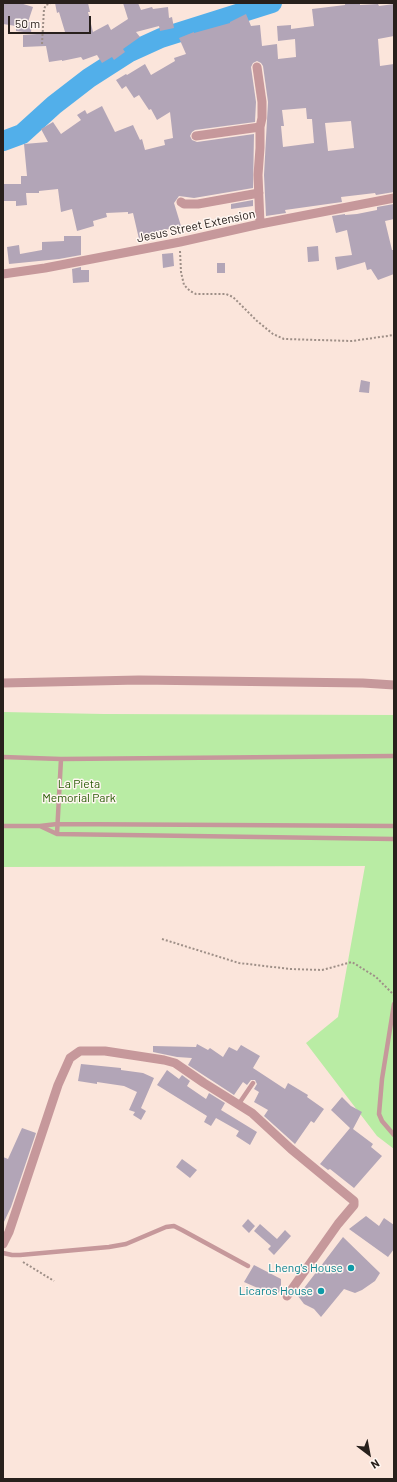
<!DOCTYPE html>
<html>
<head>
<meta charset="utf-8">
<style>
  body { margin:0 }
  #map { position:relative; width:397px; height:1482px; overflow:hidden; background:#fbe5db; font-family:Barlow,sans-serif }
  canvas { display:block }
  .frame { position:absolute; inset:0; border:4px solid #28201c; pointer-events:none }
  .north { position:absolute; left:349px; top:1434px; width:40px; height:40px; -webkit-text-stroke:3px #fff6f1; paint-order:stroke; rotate:148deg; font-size:11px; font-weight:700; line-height:16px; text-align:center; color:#28201c }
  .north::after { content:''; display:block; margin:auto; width:14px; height:18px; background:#28201c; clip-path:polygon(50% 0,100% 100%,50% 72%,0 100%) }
  .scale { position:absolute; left:8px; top:16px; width:83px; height:18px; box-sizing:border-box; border:2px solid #28201c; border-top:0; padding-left:5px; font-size:12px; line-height:14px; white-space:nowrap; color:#28201c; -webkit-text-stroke:3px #fff6f1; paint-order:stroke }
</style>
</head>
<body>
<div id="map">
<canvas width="397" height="1482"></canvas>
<div class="frame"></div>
<div class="north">N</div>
<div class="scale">50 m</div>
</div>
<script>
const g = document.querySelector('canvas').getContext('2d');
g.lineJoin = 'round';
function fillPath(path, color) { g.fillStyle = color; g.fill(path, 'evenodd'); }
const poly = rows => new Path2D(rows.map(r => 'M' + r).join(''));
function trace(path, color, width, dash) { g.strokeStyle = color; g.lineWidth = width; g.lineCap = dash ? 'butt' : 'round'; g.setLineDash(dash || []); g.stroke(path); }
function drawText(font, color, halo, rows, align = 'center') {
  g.font = font + ' Barlow,sans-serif'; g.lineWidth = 3; g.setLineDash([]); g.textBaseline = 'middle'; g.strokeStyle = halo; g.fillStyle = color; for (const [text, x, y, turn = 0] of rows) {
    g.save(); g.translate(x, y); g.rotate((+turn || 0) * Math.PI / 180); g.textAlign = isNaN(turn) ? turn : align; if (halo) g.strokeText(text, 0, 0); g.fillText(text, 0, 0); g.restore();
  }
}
fillPath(poly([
  [3,712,104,714,394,715,394,1149,377,1136,306,1043,338,1017,365,866,3,867]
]), '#b9eca4');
trace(poly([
  [3,141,22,134,54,105,89,78,128,53,161,38,272,3]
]), '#52afea', 20);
fillPath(poly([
  [3,3,20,3,33,7,28,22,32,22,31,33,16,31,16,26,3,24],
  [55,3,88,3,90,12,88,12,93,32,108,24,111,30,128,19,123,3,138,3,141,10,152,7,153,9,168,7,169,18,172,17,174,28,160,31,159,26,136,32,140,37,123,49,125,52,114,60,112,57,102,63,97,55,83,60,81,57,62,61,62,60,49,62,46,46,23,47,23,35,65,32,59,12,57,13],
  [345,3,360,3,360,5,378,4,379,6,394,4,394,36,378,39,380,66,394,64,394,174,393,174,393,179,394,192,376,195,375,193,341,197,342,202,285,210,286,213,266,216,264,175,268,102,263,66,261,63,257,61,253,63,251,67,256,102,255,122,195,130,192,132,190,136,192,140,197,142,254,134,253,188,194,198,179,196,174,203,181,226,153,233,154,235,139,239,133,213,128,214,128,212,106,213,107,217,93,221,94,226,77,231,72,209,61,212,58,189,39,191,39,193,26,193,27,205,16,206,16,201,3,201,3,184,21,184,21,176,27,176,24,144,48,142,41,129,53,122,61,134,81,120,77,115,85,110,87,114,102,106,115,132,133,125,140,140,142,139,145,150,165,145,164,140,173,138,170,112,157,120,151,109,149,110,139,95,134,98,126,86,122,89,116,80,126,74,127,75,145,64,151,75,175,61,174,58,186,54,179,38,194,32,194,33,230,23,230,22,246,14,251,26,260,25,262,46,277,44,278,59,296,57,295,39,278,41,277,26,291,25,291,29,314,26,312,9,345,5],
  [306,108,307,119,312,119,314,143,283,147,281,126,284,126,282,110],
  [351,121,354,148,328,151,325,123],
  [253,200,253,206,231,209,231,204],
  [394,204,394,219,385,221,392,250,394,250,394,274,378,280,371,269,367,270,365,262,337,270,335,257,352,255,347,230,336,233,332,216,345,214,345,215,357,214,377,210,377,207],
  [64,236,81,236,81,255,59,259,9,264,7,247,19,245,20,254,42,250,42,242,64,241],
  [318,246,319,261,308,262,307,247],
  [173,253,174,266,163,268,162,254],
  [217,263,225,263,225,273,217,273],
  [81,267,81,270,89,270,89,282,73,283,72,269],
  [361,380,370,382,369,393,359,392],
  [197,1044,208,1050,210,1048,223,1057,229,1047,237,1051,241,1045,260,1056,253,1068,285,1089,288,1083,308,1095,307,1097,324,1109,314,1123,311,1121,295,1144,264,1116,268,1110,254,1102,259,1092,254,1089,257,1084,255,1080,251,1080,247,1085,243,1082,234,1095,188,1065,192,1058,177,1057,153,1052,153,1046,196,1047],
  [81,1064,121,1068,121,1070,143,1073,154,1078,141,1108,146,1111,141,1120,133,1115,135,1112,129,1110,137,1092,124,1086,97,1082,97,1084,78,1081],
  [167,1070,179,1079,182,1075,190,1081,187,1086,206,1099,209,1093,225,1103,221,1110,257,1132,250,1145,236,1136,239,1131,216,1118,211,1126,204,1122,207,1116,157,1085],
  [342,1097,351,1106,362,1112,353,1129,373,1144,371,1147,382,1156,354,1188,330,1169,328,1170,320,1164,350,1128,331,1110],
  [22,1128,36,1133,11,1207,3,1224,3,1157,8,1159],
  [182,1159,197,1170,190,1178,176,1167],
  [366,1216,379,1226,384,1218,394,1225,394,1249,388,1257,349,1229],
  [248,1219,255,1226,249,1233,242,1226],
  [260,1224,277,1239,285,1230,291,1236,274,1255,268,1249,271,1246,254,1231],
  [343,1237,380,1273,375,1281,362,1290,355,1293,344,1289,321,1317,314,1309,304,1304,298,1296],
  [254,1265,281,1279,281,1289,276,1296,244,1282]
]), '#b2a5b7');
trace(poly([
  [42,44,44,9,46,5,51,3],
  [180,251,181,272,184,285,190,291,196,294,226,294,233,297,257,321,273,334,284,339,352,341,394,335],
  [162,939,239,963,290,969,322,970,352,962,376,977,394,995],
  [23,1262,54,1281]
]), '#9e8f87', 2, [2, 2]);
trace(poly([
  [3,757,61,759],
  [3,826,40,826,57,824,394,826],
  [40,826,57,834,394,839],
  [57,834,61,759,394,756],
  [394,1004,382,1079,379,1114,382,1121,394,1135],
  [238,1105,253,1083],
  [3,1253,12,1255,20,1255,109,1247,126,1244,166,1227,174,1226,182,1230,248,1266]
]), '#c6989b', 4.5);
trace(poly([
  [257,67,262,102,262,118,260,127,260,148,258,175,260,224],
  [196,136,260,127],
  [181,202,184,204,198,204,259,193],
  [3,274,45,268,180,242,260,224,394,198],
  [3,683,139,680,363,683,394,685],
  [3,1244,9,1232,58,1085,70,1058,80,1051,105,1051,164,1060,175,1063,204,1083,252,1113,291,1149,354,1201,354,1205,338,1224,287,1296]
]), '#c6989b', 9);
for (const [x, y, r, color] of [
  [351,1268,4,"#0f9aa8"],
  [321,1291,4,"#0f9aa8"]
]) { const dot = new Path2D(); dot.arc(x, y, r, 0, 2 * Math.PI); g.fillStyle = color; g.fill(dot); trace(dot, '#fff6f1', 1.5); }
drawText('12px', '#28201c', '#fff6f1', [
  ["Jesus Street Extension",196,226,-12]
]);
drawText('12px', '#275a03', '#fff6f1', [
  ["La Pieta",79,784],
  ["Memorial Park",79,798]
]);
drawText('12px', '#0d838f', '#fff6f1', [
  ["Lheng's House",343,1268],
  ["Licaros House",313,1291]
], 'right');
</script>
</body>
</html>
